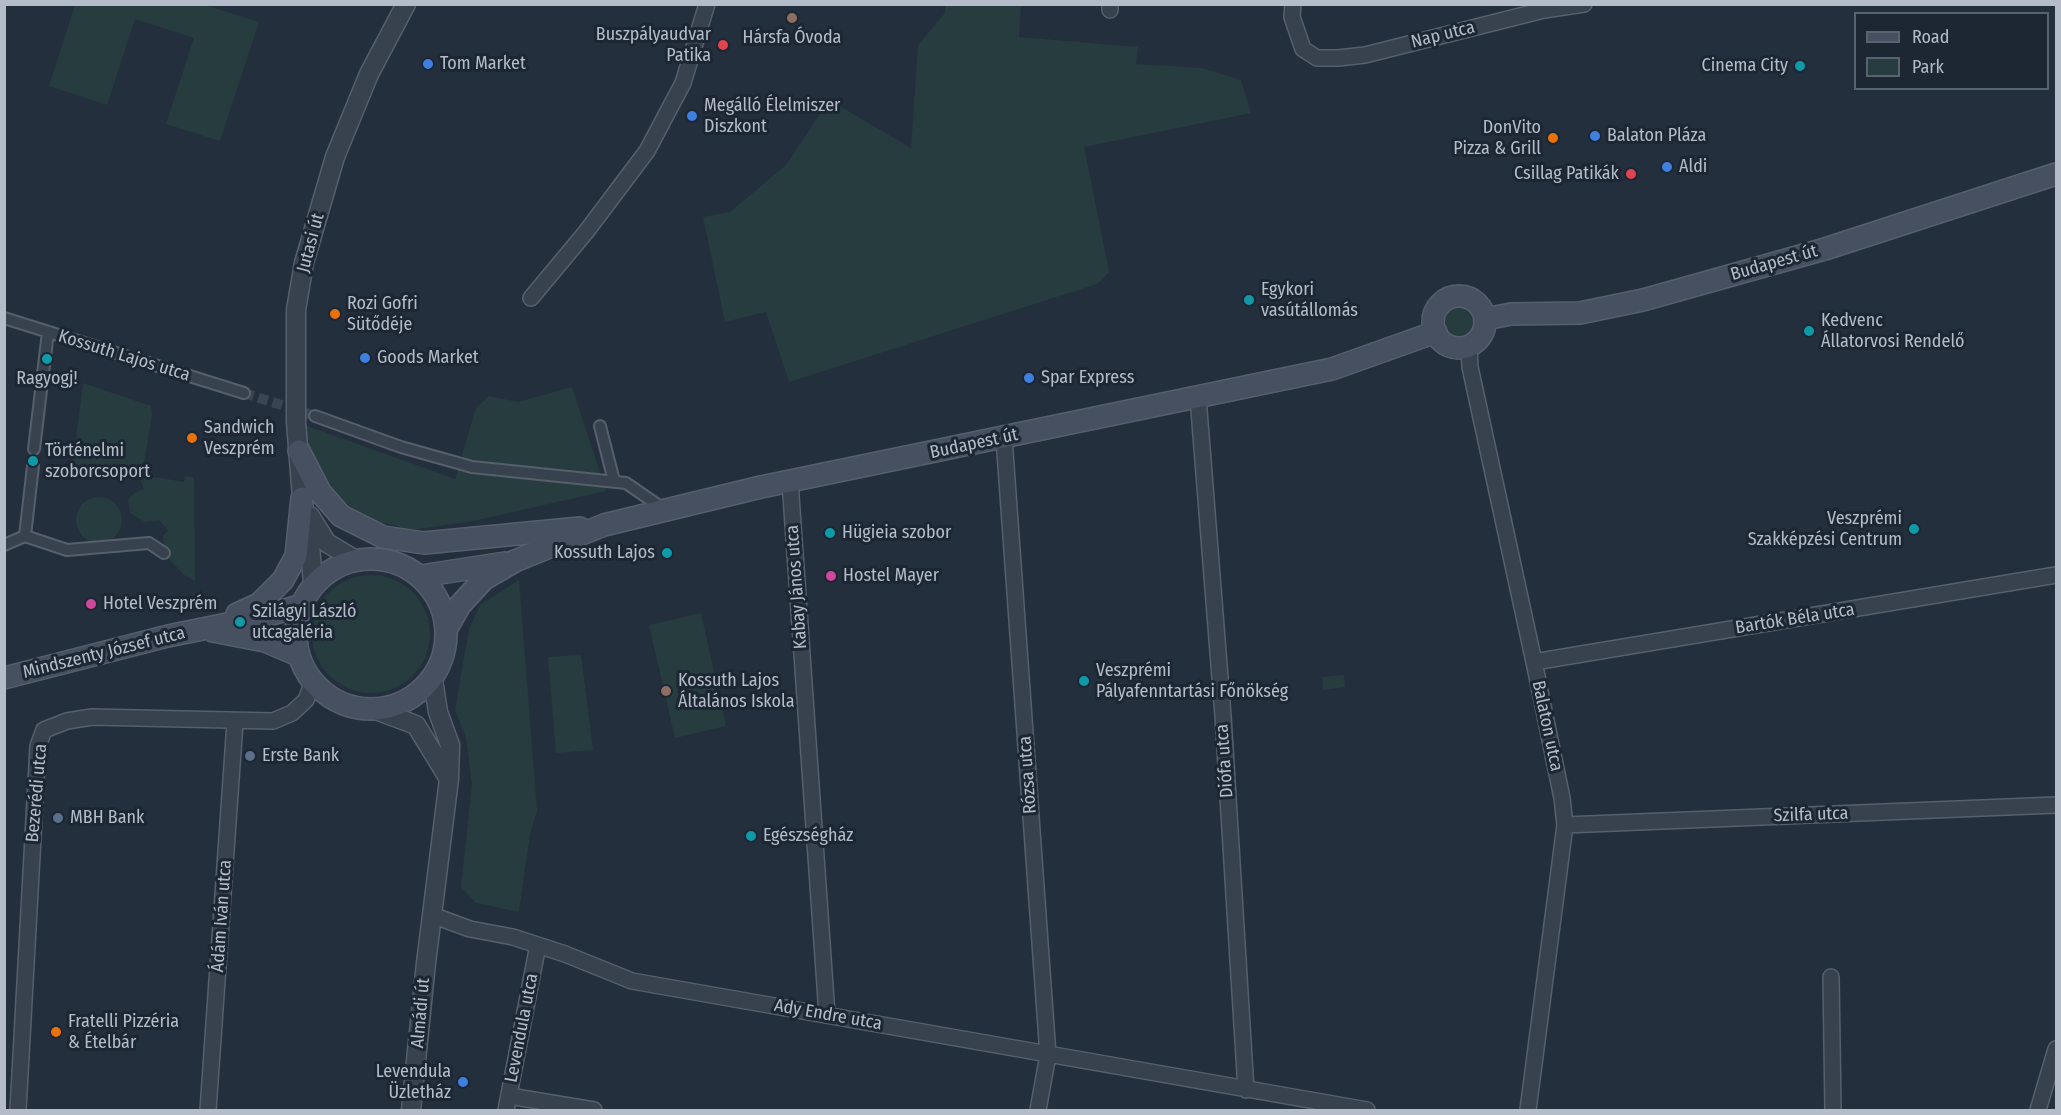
<!DOCTYPE html>
<html>
<head>
<meta charset="utf-8">
<style>
  body { margin:0 }
  #map { position:relative; width:2061px; height:1115px; overflow:hidden; background:#242f3e; font-family:"Fira Sans Condensed",sans-serif }
  canvas { display:block }
  .frame { position:absolute; inset:0; border:6px solid #b4bcc9; pointer-events:none }
  .legend { position:absolute; left:1854px; top:12px; width:195px; height:78px; box-sizing:border-box; background:#1d2633; border:2px solid #59626f; margin:0; padding:8px 10px; list-style:none; font-size:18px; color:#b4bcc9 }
  .legend li { display:flex; align-items:center; gap:12px; height:30px }
  .legend b { width:30px; border:2px solid #59626f }
</style>
</head>
<body>
<div id="map">
<canvas width="2061" height="1115"></canvas>
<div class="frame"></div>
<ul class="legend">
<li><b style="height:8px;background:#465061"></b>Road</li>
<li><b style="height:16px;background:#263c3f"></b>Park</li>
</ul>
</div>
<script>
const g = document.querySelector('canvas').getContext('2d');
g.lineJoin = 'round';
function fillPath(path, color) { g.fillStyle = color; g.fill(path, 'evenodd'); }
const poly = rows => new Path2D(rows.map(r => 'M' + r).join(''));
function trace(path, color, width, dash) { g.strokeStyle = color; g.lineWidth = width; g.lineCap = dash ? 'butt' : 'round'; g.setLineDash(dash || []); g.stroke(path); }
function drawText(font, color, halo, rows, align = 'center') {
  g.font = font + ' "Fira Sans Condensed",sans-serif'; g.lineWidth = 6; g.setLineDash([]); g.textBaseline = 'middle'; g.strokeStyle = halo; g.fillStyle = color; for (const [text, x, y, turn = 0] of rows) {
    g.save(); g.translate(x, y); g.rotate((+turn || 0) * Math.PI / 180); g.textAlign = isNaN(turn) ? turn : align; if (halo) g.strokeText(text, 0, 0); g.fillText(text, 0, 0); g.restore();
  }
}
fillPath(poly([
  [75,5,205,5,259,22,220,141,166,124,194,38,135,19,107,105,49,86],
  [945,5,1021,5,1019,37,1138,47,1136,64,1202,68,1241,80,1251,113,1084,147,1109,272,1097,284,789,382,766,312,725,322,703,217,730,212,787,164,829,100,911,148,918,45,945,13],
  '1433 322a26 26 0 1 1 52 0a26 26 0 1 1-52 0Z',
  [83,383,151,406,152,415,142,475,184,482,185,476,194,477,195,581,184,575,170,560,164,546,163,536,168,530,159,520,145,522,130,513,128,500,134,493,144,489,140,479,72,471],
  [572,387,606,491,473,521,412,530,371,520,330,504,296,422,455,479,476,408,489,396,518,402],
  '76 520a23 23 0 1 1 46 0a23 23 0 1 1-46 0Z',
  '312 634a59 59 0 1 1 118 0a59 59 0 1 1-118 0Z',
  [519,580,537,811,530,834,519,912,476,903,461,887,472,784,466,737,455,710,469,629,480,605],
  [701,613,726,726,675,738,649,625],
  [581,655,593,750,556,753,548,657],
  [1344,675,1345,687,1323,690,1322,677]
]), '#263c3f');
trace(poly([
  [244,393,315,416]
]), '#3a4453', 10, [10, 5]);
const pedestrian = poly([
  [4,318,244,393],
  [315,416,401,447,472,467,626,483,665,510],
  [600,426,614,481],
  [34,449,48,332],
  [33,466,25,536,67,550,149,543,164,553],
  [4,545,25,536]
]);
const minor = poly([
  [1293,4,1292,17,1303,49,1317,58,1338,58,1365,55,1544,10,1584,4],
  [1110,10,1110,4],
  [531,298,586,232,647,151,683,83,707,4],
  [1469,346,1470,367,1534,662,1562,798,1565,825,1528,1110],
  [1198,397,1223,716,1246,1090],
  [1004,438,1048,1055,1038,1110],
  [790,481,827,1015],
  [1534,662,2056,575],
  [1565,825,2056,805],
  [432,915,470,929,513,937,565,954,632,981,1367,1110],
  [1831,977,1833,1110],
  [509,1096,594,1110],
  [18,1110,38,746,44,730,67,721,92,717,273,721,292,713,306,700,313,681],
  [208,1110,235,722],
  [506,1110,538,945],
  [2038,1110,2056,1049]
]);
const tertiary = poly([
  [310,516,327,543,354,559],
  [313,585,310,544,302,498,296,422,296,310,304,263,335,157,369,74,406,4],
  [373,709,416,725,449,779],
  [411,1110,426,963,449,779,450,745,438,712,433,680]
]);
const secondary = poly([
  '1433 322a26 26 0 1 1 52 0a26 26 0 1 1-52 0Z',
  [1485,319,1511,314,1580,313,1643,300,1825,249,2056,174],
  [299,451,320,492,341,516,383,537,424,543,580,528],
  '296 634a75 75 0 1 1 150 0a75 75 0 1 1-150 0Z',
  [421,576,505,563],
  [237,614,259,604,283,580,296,556,302,498],
  [447,628,460,605,484,579,515,561,604,525,761,487,1332,369,1436,332],
  [213,631,265,641,298,655],
  [4,678,168,636,262,617,302,605]
]);
trace(pedestrian, '#565f6c', 14);
trace(minor, '#565f6c', 18);
trace(tertiary, '#565f6c', 21);
trace(secondary, '#565f6c', 24);
trace(pedestrian, '#38414e', 10);
trace(minor, '#38414e', 15);
trace(tertiary, '#38414e', 18);
trace(secondary, '#465061', 21);
for (const [x, y, r, color] of [
  [792,18,6,"#8d6e63"],
  [723,45,6,"#e0444e"],
  [428,64,6,"#3f7fe0"],
  [1800,66,6,"#0f9aa8"],
  [692,116,6,"#3f7fe0"],
  [1595,136,6,"#3f7fe0"],
  [1553,138,6,"#e8710a"],
  [1667,167,6,"#3f7fe0"],
  [1631,174,6,"#e0444e"],
  [1249,300,6,"#0f9aa8"],
  [335,314,6,"#e8710a"],
  [1809,331,6,"#0f9aa8"],
  [365,358,6,"#3f7fe0"],
  [47,359,6,"#0f9aa8"],
  [1029,378,6,"#3f7fe0"],
  [192,438,6,"#e8710a"],
  [33,461,6,"#0f9aa8"],
  [1914,529,6,"#0f9aa8"],
  [830,533,6,"#0f9aa8"],
  [667,553,6,"#0f9aa8"],
  [831,576,6,"#d1479c"],
  [91,604,6,"#d1479c"],
  [240,622,6,"#0f9aa8"],
  [1084,681,6,"#0f9aa8"],
  [666,691,6,"#8d6e63"],
  [250,756,6,"#5c6f8a"],
  [58,818,6,"#5c6f8a"],
  [751,836,6,"#0f9aa8"],
  [56,1032,6,"#e8710a"],
  [463,1082,6,"#3f7fe0"]
]) { const dot = new Path2D(); dot.arc(x, y, r, 0, 2 * Math.PI); g.fillStyle = color; g.fill(dot); trace(dot, '#1d2633', 2); }
drawText('18px', '#b4bcc9', '#1d2633', [
  ["Buszpályaudvar",711,35,"right"],
  ["Patika",711,56,"right"],
  ["Hársfa Óvoda",792,38,"center"],
  ["Tom Market",440,64],
  ["Cinema City",1788,66,"right"],
  ["Megálló Élelmiszer",704,106],
  ["Diszkont",704,127],
  ["DonVito",1541,128,"right"],
  ["Pizza & Grill",1541,149,"right"],
  ["Balaton Pláza",1607,136],
  ["Aldi",1679,167],
  ["Csillag Patikák",1619,174,"right"],
  ["Egykori",1261,290],
  ["vasútállomás",1261,311],
  ["Rozi Gofri",347,304],
  ["Sütődéje",347,325],
  ["Kedvenc",1821,321],
  ["Állatorvosi Rendelő",1821,342],
  ["Goods Market",377,358],
  ["Spar Express",1041,378],
  ["Ragyogj!",47,379,"center"],
  ["Sandwich",204,428],
  ["Veszprém",204,449],
  ["Történelmi",45,451],
  ["szoborcsoport",45,472],
  ["Veszprémi",1902,519,"right"],
  ["Szakképzési Centrum",1902,540,"right"],
  ["Hügieia szobor",842,533],
  ["Kossuth Lajos",655,553,"right"],
  ["Hostel Mayer",843,576],
  ["Hotel Veszprém",103,604],
  ["Szilágyi László",252,612],
  ["utcagaléria",252,633],
  ["Veszprémi",1096,671],
  ["Pályafenntartási Főnökség",1096,692],
  ["Kossuth Lajos",678,681],
  ["Általános Iskola",678,702],
  ["Erste Bank",262,756],
  ["MBH Bank",70,818],
  ["Egészségház",763,836],
  ["Fratelli Pizzéria",68,1022],
  ["& Ételbár",68,1043],
  ["Levendula",451,1072,"right"],
  ["Üzletház",451,1093,"right"]
], 'left');
drawText('18px', '#b4bcc9', '#1d2633', [
  ["Nap utca",1443,35,-14],
  ["Jutasi út",311,243,-75],
  ["Budapest út",1774,263,-16],
  ["Kossuth Lajos utca",124,356,17],
  ["Budapest út",974,444,-12],
  ["Kabay János utca",797,587,-94],
  ["Bartók Béla utca",1795,619,-9],
  ["Mindszenty József utca",104,653,-14],
  ["Balaton utca",1547,726,78],
  ["Diófa utca",1225,761,-94],
  ["Rózsa utca",1028,775,-94],
  ["Bezerédi utca",37,793,-85],
  ["Szilfa utca",1811,815,-2],
  ["Ádám Iván utca",222,916,-86],
  ["Almádi út",421,1013,-85],
  ["Ady Endre utca",828,1015,10],
  ["Levendula utca",522,1028,-79]
]);
</script>
</body>
</html>
